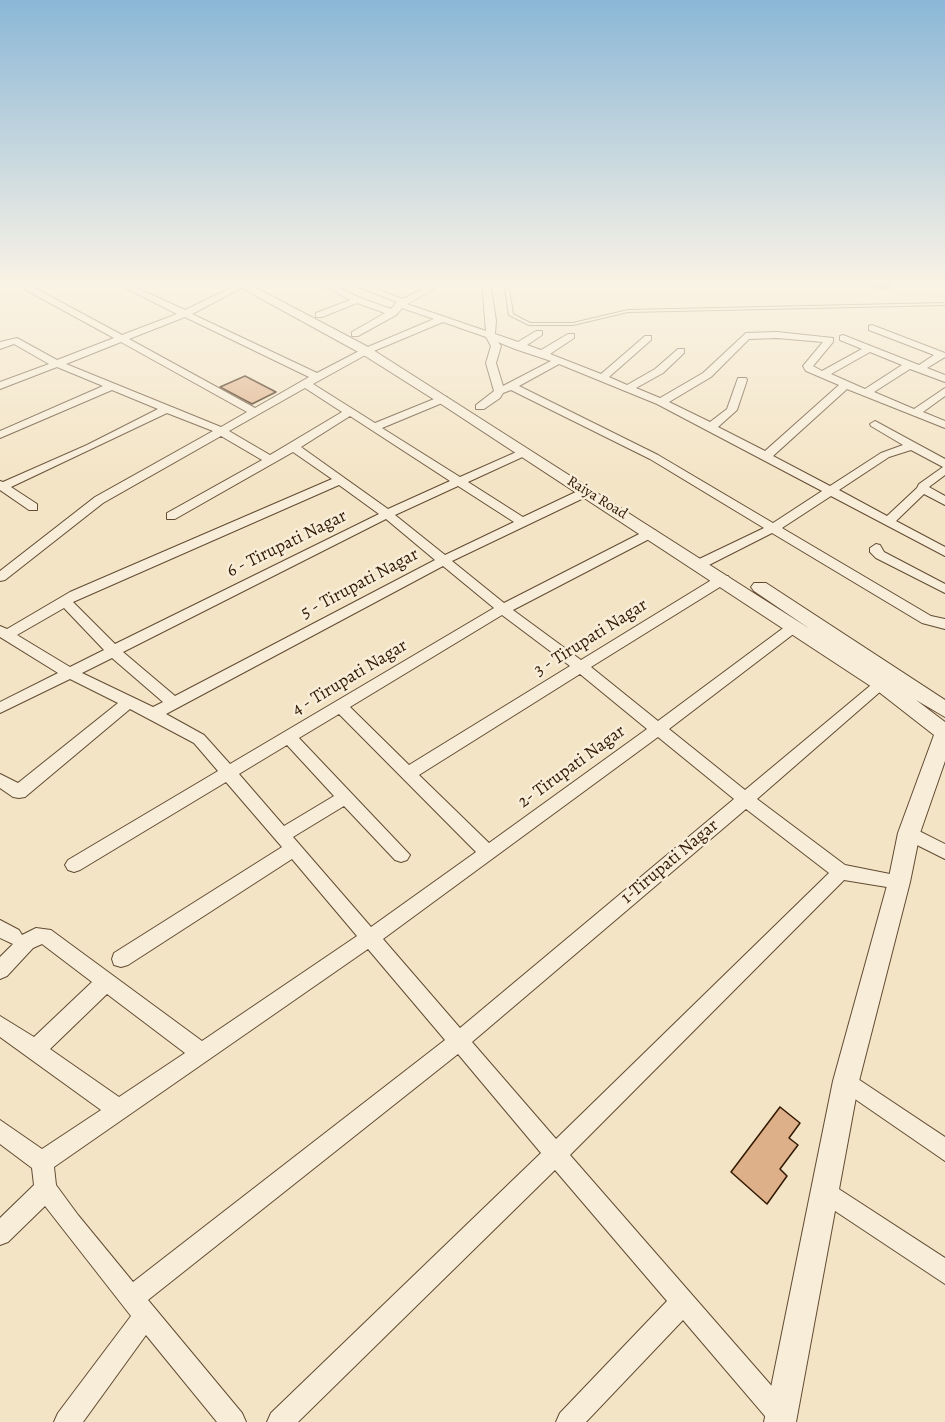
<!DOCTYPE html>
<html>
<head>
<meta charset="utf-8">
<style>
  body { margin:0 }
  canvas { display:block; background:#f3e4c5 }
</style>
</head>
<body>
<canvas width="945" height="1422"></canvas>
<script>
const g = document.querySelector('canvas').getContext('2d');
g.lineJoin = 'round';
const poly = rows => new Path2D(rows.map(r => 'M' + r).join(''));
function fillPath(path, color) { g.fillStyle = color; g.fill(path, 'evenodd'); }
function trace(path, color, width, dash) { g.strokeStyle = color; g.lineWidth = width; g.lineCap = dash ? 'butt' : 'round'; g.setLineDash(dash || []); g.stroke(path); }
function drawText(font, color, halo, rows, align = 'center') {
  g.font = font + ' Alegreya,serif'; g.lineWidth = 5; g.setLineDash([]); g.textBaseline = 'middle'; g.strokeStyle = halo; g.fillStyle = color; for (const [text, x, y, turn = 0] of rows) {
    g.save(); g.translate(x, y); g.rotate((+turn || 0) * Math.PI / 180); g.textAlign = isNaN(turn) ? turn : align; if (halo) g.strokeText(text, 0, 0); g.fillText(text, 0, 0); g.restore();
  }
}
fillPath(poly([
  [866,282,897,282,893,287,884,290,870,287,866,282]
]), '#927e63');
const building = poly([
  [245,376,276,392,252,404,220,387,245,376],
  [780,1107,800,1123,789,1138,798,1145,780,1169,787,1176,767,1204,731,1172,780,1107]
]);
fillPath(building, '#deb08a');
trace(building, '#311801', 1.5);
const service = poly([
  [504,282,508,282,513,314,530,323,573,323,628,310,945,303,945,305,628,312,573,325,529,325,509,315,504,282]
]);
const minor = poly([
  [28,282,37,282,33,287,122,335,177,314,114,282,124,282,185,310,243,282,253,282,192,314,317,373,363,349,434,319,402,308,396,315,358,336,352,336,352,332,385,313,357,303,322,317,316,317,316,313,350,300,318,282,328,282,360,298,391,309,397,302,346,282,357,282,403,299,423,288,407,284,406,282,434,285,434,289,407,304,486,331,482,282,490,282,496,321,495,334,518,342,536,331,542,331,542,335,527,345,541,350,568,334,574,334,574,338,550,354,601,374,645,336,651,336,651,340,609,377,627,385,655,369,678,349,684,349,684,353,663,373,636,388,660,398,703,373,746,333,777,332,833,338,833,342,813,366,822,371,862,349,840,340,840,336,843,335,919,365,934,355,869,330,869,326,872,325,945,353,945,357,927,368,945,375,945,382,910,369,874,392,914,409,945,388,945,396,923,412,945,421,945,428,847,389,773,456,830,486,881,453,903,445,871,426,870,424,875,421,945,459,945,475,929,487,945,496,945,505,924,494,896,521,945,547,945,556,831,496,782,528,931,616,945,619,945,629,922,623,772,533,705,567,695,567,694,564,695,561,764,528,650,459,511,390,503,393,500,398,484,409,476,409,476,405,494,391,486,363,491,346,486,337,443,322,369,353,313,384,375,423,439,397,447,397,447,401,382,428,460,477,521,450,529,450,529,454,468,482,523,517,582,489,590,489,590,495,452,561,504,603,647,530,655,530,657,533,655,536,513,610,581,660,718,576,728,576,730,579,728,582,591,667,658,721,790,623,800,623,802,626,800,629,669,729,745,790,877,680,887,680,889,684,757,799,845,865,905,877,908,882,905,887,899,889,844,880,570,1155,790,1407,794,1416,791,1422,770,1422,683,1320,586,1422,556,1422,560,1413,667,1301,555,1170,298,1422,267,1422,271,1413,541,1153,458,1054,148,1300,242,1413,246,1422,217,1422,146,1335,83,1422,54,1422,58,1413,131,1316,45,1206,8,1242,0,1245,0,1218,34,1185,32,1168,0,1144,0,1120,42,1149,101,1110,0,1037,0,1016,34,1037,92,982,42,944,33,948,7,976,0,979,0,957,13,944,0,938,0,920,19,930,22,935,36,928,51,930,202,1041,357,936,292,859,128,965,121,967,114,965,112,959,114,953,282,847,226,782,80,870,74,872,68,870,65,865,68,860,218,771,194,743,130,709,25,797,19,798,13,797,0,788,0,774,18,783,118,703,70,679,0,713,0,702,58,673,0,637,0,626,7,629,70,592,332,479,293,452,175,519,167,519,167,513,262,460,221,436,103,503,5,580,0,581,0,571,95,497,213,431,167,413,11,487,37,504,37,510,29,510,0,490,0,481,3,482,87,445,158,409,112,390,0,438,0,431,103,386,57,367,0,389,0,382,49,364,14,344,0,349,0,342,17,338,57,360,114,338,26,290,24,285,28,282],
  [185,317,309,377,255,408,129,339,185,317],
  [777,338,823,342,803,366,806,371,839,385,765,451,718,427,737,410,747,380,746,378,738,378,727,409,710,422,669,402,711,377,749,339,777,338],
  [121,342,247,412,221,427,66,364,121,342],
  [498,342,515,349,551,361,503,386,496,363,501,346,498,342],
  [870,352,902,365,865,389,831,374,870,352],
  [559,364,657,404,822,491,773,523,658,455,519,386,559,364],
  [305,388,342,412,270,455,229,431,305,388],
  [350,416,450,481,388,509,301,447,350,416],
  [911,450,943,467,919,484,917,488,887,516,839,490,889,457,911,450],
  [339,485,379,514,115,644,73,602,339,485],
  [458,486,514,522,445,555,395,515,458,486],
  [386,519,435,560,175,696,123,652,386,519],
  [443,566,494,608,230,764,204,735,166,714,443,566],
  [64,608,104,650,70,667,17,635,64,608],
  [502,615,570,666,409,765,350,707,502,615],
  [112,658,163,702,153,707,82,673,112,658],
  [580,674,647,729,489,843,419,775,580,674],
  [339,714,476,852,371,927,293,837,344,806,395,860,401,862,407,860,410,855,299,738,339,714],
  [658,737,734,799,460,1028,383,939,658,737],
  [287,745,334,796,284,826,239,774,287,745],
  [746,809,829,873,556,1139,472,1042,746,809],
  [368,949,445,1040,133,1282,78,1215,56,1185,54,1167,368,949],
  [107,994,185,1053,119,1097,50,1049,107,994],
  [876,544,880,545,884,552,945,584,945,593,876,558,870,552,870,548,876,544],
  [909,826,945,844,945,859,903,838,901,833,903,828,909,826],
  [846,1071,945,1137,945,1161,839,1088,836,1081,839,1074,846,1071],
  [825,1180,945,1258,945,1284,817,1199,814,1191,817,1183,825,1180]
]);
const tertiary = poly([
  [231,282,245,282,370,348,810,629,754,591,751,587,754,583,766,583,945,700,945,717,916,700,945,722,945,761,920,833,910,882,859,1081,796,1422,764,1422,833,1081,888,882,898,833,934,735,875,689,438,402,362,354,231,282]
]);
trace(service, '#624b32', 2);
trace(minor, '#624b32', 2);
trace(tertiary, '#624b32', 2);
fillPath(service, '#f7edd9');
fillPath(minor, '#f7edd9');
fillPath(tertiary, '#f7edd9');
const sky = g.createLinearGradient(0, 0, 0, 481);
sky.addColorStop(0, '#8bb7d7');
sky.addColorStop(0.59, '#faf3e5');
sky.addColorStop(1, '#faf3e500');
g.fillStyle = sky;
g.fillRect(0, 0, 945, 481);
drawText('15px', '#311801', '#f7edd9', [
  ["Raiya Road",597,498,32]
]);
drawText('18px', '#311801', '#f7edd9', [
  ["6 - Tirupati Nagar",287,544,-26],
  ["5 - Tirupati Nagar",360,584,-28],
  ["3 - Tirupati Nagar",591,638,-32],
  ["4 - Tirupati Nagar",350,678,-31],
  ["2- Tirupati Nagar",572,767,-36],
  ["1-Tirupati Nagar",670,862,-40]
]);
</script>
</body>
</html>
